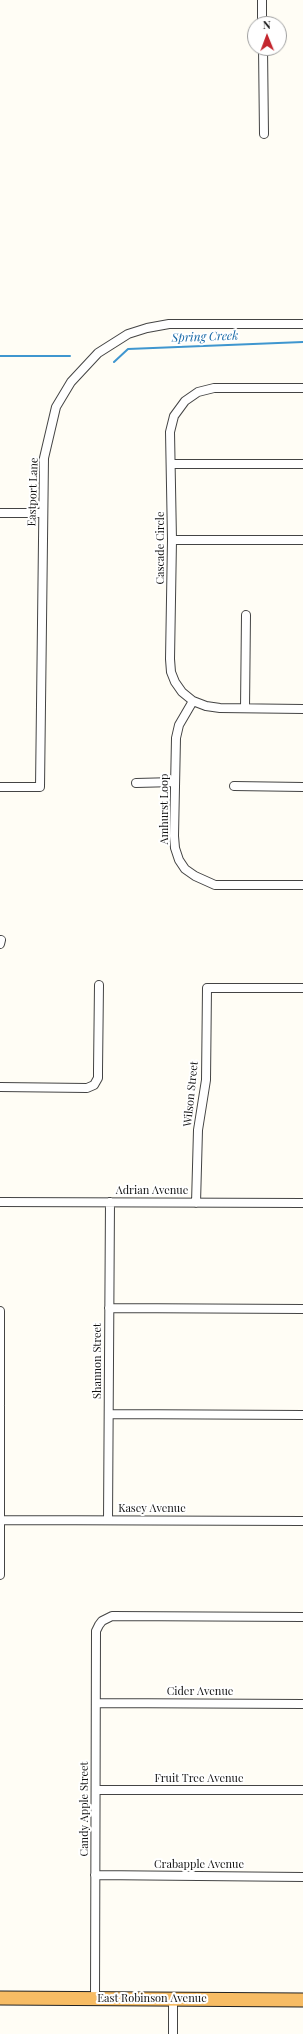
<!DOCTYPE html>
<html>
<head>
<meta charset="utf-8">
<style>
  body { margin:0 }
  #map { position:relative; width:303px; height:2034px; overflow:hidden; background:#fffdf5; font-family:"Playfair Display",serif }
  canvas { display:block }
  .north { position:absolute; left:247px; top:16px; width:40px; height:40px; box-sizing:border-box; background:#fff; border:1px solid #a0a0a0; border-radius:50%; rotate:359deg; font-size:11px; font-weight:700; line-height:16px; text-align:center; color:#111 }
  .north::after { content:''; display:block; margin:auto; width:14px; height:18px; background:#c4262e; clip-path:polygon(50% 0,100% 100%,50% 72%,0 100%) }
</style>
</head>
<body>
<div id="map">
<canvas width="303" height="2034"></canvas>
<div class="north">N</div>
</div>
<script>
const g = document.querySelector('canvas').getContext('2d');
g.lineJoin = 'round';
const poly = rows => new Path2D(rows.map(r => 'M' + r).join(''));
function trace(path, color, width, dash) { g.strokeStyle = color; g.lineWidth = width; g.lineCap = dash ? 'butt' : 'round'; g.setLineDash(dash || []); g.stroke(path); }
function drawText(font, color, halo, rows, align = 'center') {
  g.font = font + ' "Playfair Display",serif'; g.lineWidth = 4; g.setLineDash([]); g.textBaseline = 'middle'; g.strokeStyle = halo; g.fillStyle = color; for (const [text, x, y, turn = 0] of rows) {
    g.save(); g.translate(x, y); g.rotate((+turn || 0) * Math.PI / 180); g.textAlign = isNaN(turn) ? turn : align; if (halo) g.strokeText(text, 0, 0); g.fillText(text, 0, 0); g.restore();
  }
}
trace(poly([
  [0,356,70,356],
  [114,362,128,349,303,342]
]), '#3f96cf', 2);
const minor = poly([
  [262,0,262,24],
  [263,48,264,134],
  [303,388,214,388,198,392,185,401,174,416,170,432,172,540,170,659,171,672,175,682,182,692,193,701,206,706,220,708,303,709],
  [171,464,303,464],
  [0,513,43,513],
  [172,540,303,540],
  [193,701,179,725,176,738,174,836,175,848,179,860,185,869,195,876,215,885,303,885],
  [245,708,246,615],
  [136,783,175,782],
  [234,786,303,787],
  [0,787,40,787,44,458,56,407,71,382,98,353,128,334,147,328,169,324,303,324],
  [0,944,1,940],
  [0,1087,87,1088,94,1085,98,1078,98,1070,99,985],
  [0,1202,303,1203],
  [196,1203,198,1130,206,1080,207,988,303,988],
  [109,1308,303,1309],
  [0,1311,0,1405],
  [0,1406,0,1575],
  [109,1414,303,1415],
  [0,1520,303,1521],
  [108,1520,110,1202],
  [96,1703,303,1704],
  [96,1790,303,1790],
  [95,1875,303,1877],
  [95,1998,96,1631,99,1625,102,1621,112,1616,303,1617],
  [173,2034,173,1999]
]);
const trunk = poly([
  [0,1998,303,2000]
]);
trace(minor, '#444', 10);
trace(trunk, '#222', 15);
trace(minor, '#fff', 8);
trace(trunk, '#f7bc64', 13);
drawText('11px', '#111', '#fff', [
  ["Eastport Lane",33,492,-88],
  ["Cascade Circle",161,548,-90],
  ["Amhurst Loop",165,809,-90],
  ["Wilson Street",191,1094,-84],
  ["Adrian Avenue",152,1191],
  ["Shannon Street",98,1361,-90],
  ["Kasey Avenue",152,1509],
  ["Cider Avenue",200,1692],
  ["Fruit Tree Avenue",199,1779],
  ["Candy Apple Street",85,1809,-90],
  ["Crabapple Avenue",199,1865],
  ["East Robinson Avenue",152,1999]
]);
drawText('italic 12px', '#1768a6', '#fff', [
  ["Spring Creek",205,337,-2]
]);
</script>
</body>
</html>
